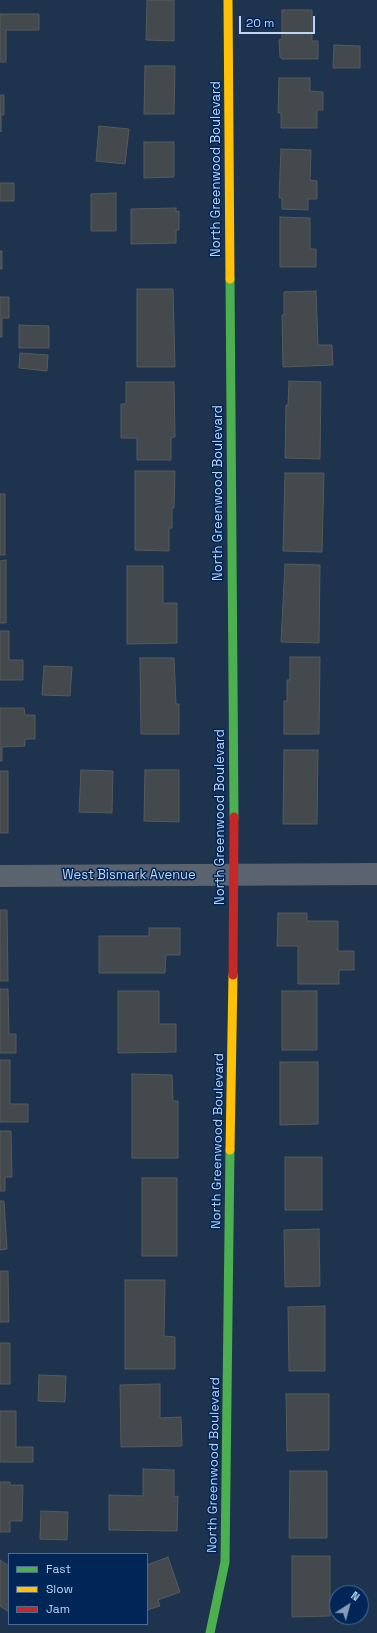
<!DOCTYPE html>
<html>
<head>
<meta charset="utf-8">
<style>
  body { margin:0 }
  #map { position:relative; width:377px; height:1633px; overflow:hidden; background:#1d334e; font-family:"Space Grotesk",sans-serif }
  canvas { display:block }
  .legend { position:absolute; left:8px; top:1553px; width:140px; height:72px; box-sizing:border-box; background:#002657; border:1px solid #4c6c95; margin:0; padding:5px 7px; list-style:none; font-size:12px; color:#bed4f3 }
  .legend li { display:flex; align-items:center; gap:8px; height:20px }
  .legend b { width:20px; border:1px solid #4c6c95 }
  .north { position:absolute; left:329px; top:1585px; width:40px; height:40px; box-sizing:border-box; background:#002657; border:1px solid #4c6c95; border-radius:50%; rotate:36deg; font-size:11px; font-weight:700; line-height:16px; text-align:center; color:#bed4f3 }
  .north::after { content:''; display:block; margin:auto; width:14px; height:18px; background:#869cb9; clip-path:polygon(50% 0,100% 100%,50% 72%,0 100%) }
  .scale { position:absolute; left:239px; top:16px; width:76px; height:18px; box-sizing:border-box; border:2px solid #bed4f3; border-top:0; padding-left:5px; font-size:12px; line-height:14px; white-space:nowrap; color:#bed4f3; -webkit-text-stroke:3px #002657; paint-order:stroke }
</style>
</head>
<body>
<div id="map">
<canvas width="377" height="1633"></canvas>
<ul class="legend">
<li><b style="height:5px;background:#4caf50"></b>Fast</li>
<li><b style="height:5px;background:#ffc107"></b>Slow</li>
<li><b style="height:5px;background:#c62828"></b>Jam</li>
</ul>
<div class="north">N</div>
<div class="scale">20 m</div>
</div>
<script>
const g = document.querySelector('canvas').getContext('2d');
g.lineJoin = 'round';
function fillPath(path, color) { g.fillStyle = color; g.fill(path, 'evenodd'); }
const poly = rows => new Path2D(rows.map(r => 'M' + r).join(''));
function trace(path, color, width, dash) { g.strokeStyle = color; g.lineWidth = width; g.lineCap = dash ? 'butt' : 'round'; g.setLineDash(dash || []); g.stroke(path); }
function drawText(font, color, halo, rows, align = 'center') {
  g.font = font + ' "Space Grotesk",sans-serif'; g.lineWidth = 3; g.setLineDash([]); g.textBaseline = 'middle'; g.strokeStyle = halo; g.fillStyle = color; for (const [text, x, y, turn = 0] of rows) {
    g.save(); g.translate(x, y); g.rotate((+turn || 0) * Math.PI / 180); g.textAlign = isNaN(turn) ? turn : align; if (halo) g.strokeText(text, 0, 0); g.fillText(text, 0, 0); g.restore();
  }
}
const building = poly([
  [147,0,174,0,174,41,146,40,147,0],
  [282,10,312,10,312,41,318,41,318,59,282,59,280,57,279,40,282,39,282,10],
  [0,14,39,14,39,30,6,30,6,62,0,62,0,14],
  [334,45,360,46,360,68,333,68,334,45],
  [145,66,175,66,174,114,144,114,145,66],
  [279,78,310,78,310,91,323,92,323,110,317,110,317,128,281,128,281,113,278,113,279,78],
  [0,95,4,95,4,115,1,115,1,132,0,95],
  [99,126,129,129,125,164,96,161,99,126],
  [144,142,174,142,174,177,144,178,144,142],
  [281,149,311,150,310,180,317,181,317,199,308,199,308,210,282,209,282,198,279,198,281,149],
  [0,183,14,183,14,201,0,201,0,183],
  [116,193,116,231,91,231,91,194,116,193],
  [176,208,176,212,179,211,179,230,176,230,176,243,131,244,131,209,176,208],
  [280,217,310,218,310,249,316,249,316,267,280,267,280,217],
  [0,251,2,251,2,269,0,269,0,251],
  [137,289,173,289,175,367,137,367,137,289],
  [316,291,318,345,332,345,333,365,283,367,282,315,284,315,284,292,316,291],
  [0,297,9,297,9,318,2,318,2,337,0,337,0,297],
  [19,325,49,326,49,348,19,348,19,325],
  [20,353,48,355,47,371,19,368,20,353],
  [289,381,321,382,320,459,285,458,286,405,288,405,289,381],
  [126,382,174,382,175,437,171,438,171,460,137,460,137,438,121,438,121,404,126,404,126,382],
  [135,471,175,471,174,508,172,508,172,528,169,528,169,551,135,550,135,471],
  [285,473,324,473,322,552,283,551,285,473],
  [0,494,5,494,5,555,0,555,0,494],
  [6,560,6,623,0,623,0,561,6,560],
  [285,564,320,565,319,643,281,642,285,564],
  [127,566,163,566,163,603,177,603,177,643,127,644,127,566],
  [0,631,9,631,9,660,23,660,23,680,0,680,0,631],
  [290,657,320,657,319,734,284,734,284,701,287,701,287,680,290,680,290,657],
  [140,658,174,658,176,704,179,704,179,734,141,734,140,658],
  [44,666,72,667,70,696,42,695,44,666],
  [0,708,24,708,25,715,35,715,35,739,25,739,25,746,2,747,2,761,0,761,0,708],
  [284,750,318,750,317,824,283,824,284,750],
  [81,770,113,771,112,813,79,812,81,770],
  [145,770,179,770,179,822,144,821,145,770],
  [0,771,8,771,8,833,0,833,0,771],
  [0,910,7,910,8,981,0,981,0,910],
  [278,913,307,913,307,921,338,921,338,951,354,951,354,970,339,970,339,984,298,984,298,946,277,946,278,913],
  [149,928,180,928,180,955,166,955,165,973,99,973,99,936,149,936,149,928],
  [0,989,8,989,9,1034,16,1034,16,1053,0,1053,0,989],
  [118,991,159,991,159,1024,176,1024,176,1052,118,1053,118,991],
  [282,991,317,991,317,1050,282,1050,282,991],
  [0,1060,10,1060,10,1104,28,1104,28,1122,0,1122,0,1060],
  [280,1062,318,1062,318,1124,280,1125,280,1062],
  [132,1074,172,1075,173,1101,178,1101,178,1158,132,1158,132,1074],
  [0,1131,11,1131,12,1177,5,1177,5,1191,0,1191,0,1131],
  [285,1157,322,1157,322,1210,285,1210,285,1157],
  [142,1178,177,1178,177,1256,142,1256,142,1178],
  [0,1201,4,1201,7,1249,0,1250,0,1201],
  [319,1229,320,1286,285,1287,284,1230,319,1229],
  [0,1271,8,1271,9,1322,0,1322,0,1271],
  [125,1280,165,1280,164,1336,175,1337,175,1369,125,1369,125,1280],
  [325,1306,325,1371,289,1371,288,1307,325,1306],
  [0,1343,10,1343,10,1384,0,1384,0,1343],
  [39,1375,66,1376,65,1402,38,1401,39,1375],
  [160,1384,160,1418,181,1417,182,1446,121,1447,120,1385,160,1384],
  [286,1394,329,1394,329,1450,287,1451,286,1394],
  [0,1411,16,1411,16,1447,33,1447,33,1462,0,1462,0,1411],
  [143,1469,174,1470,174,1497,178,1496,177,1531,109,1530,109,1495,143,1496,143,1469],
  [290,1471,327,1471,327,1538,289,1538,290,1471],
  [0,1482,10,1482,10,1485,23,1485,22,1521,10,1521,10,1532,0,1532,0,1482],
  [41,1511,68,1512,67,1540,40,1539,41,1511],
  [292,1556,330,1556,330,1616,292,1617,292,1556],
  [168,1557,180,1592,158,1600,160,1606,147,1610,147,1565,168,1557],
  [0,1560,9,1566,9,1612,0,1606,0,1560]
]);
fillPath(building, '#44494d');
trace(building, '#565a5c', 1);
trace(poly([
  [0,876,377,874]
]), '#5a636e', 22);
trace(poly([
  [230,279,234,817],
  [210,1633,225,1562,230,1150]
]), '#4caf50', 9);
trace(poly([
  [228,0,230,279],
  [230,1150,233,975]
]), '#ffc107', 9);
trace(poly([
  [233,975,234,817]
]), '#c62828', 9);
drawText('13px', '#bed4f3', '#002657', [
  ["North Greenwood Boulevard",216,169,-90],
  ["North Greenwood Boulevard",218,493,-90],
  ["North Greenwood Boulevard",220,817,-90],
  ["West Bismark Avenue",129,875],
  ["North Greenwood Boulevard",218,1141,-89],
  ["North Greenwood Boulevard",214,1465,-89]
]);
</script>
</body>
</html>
